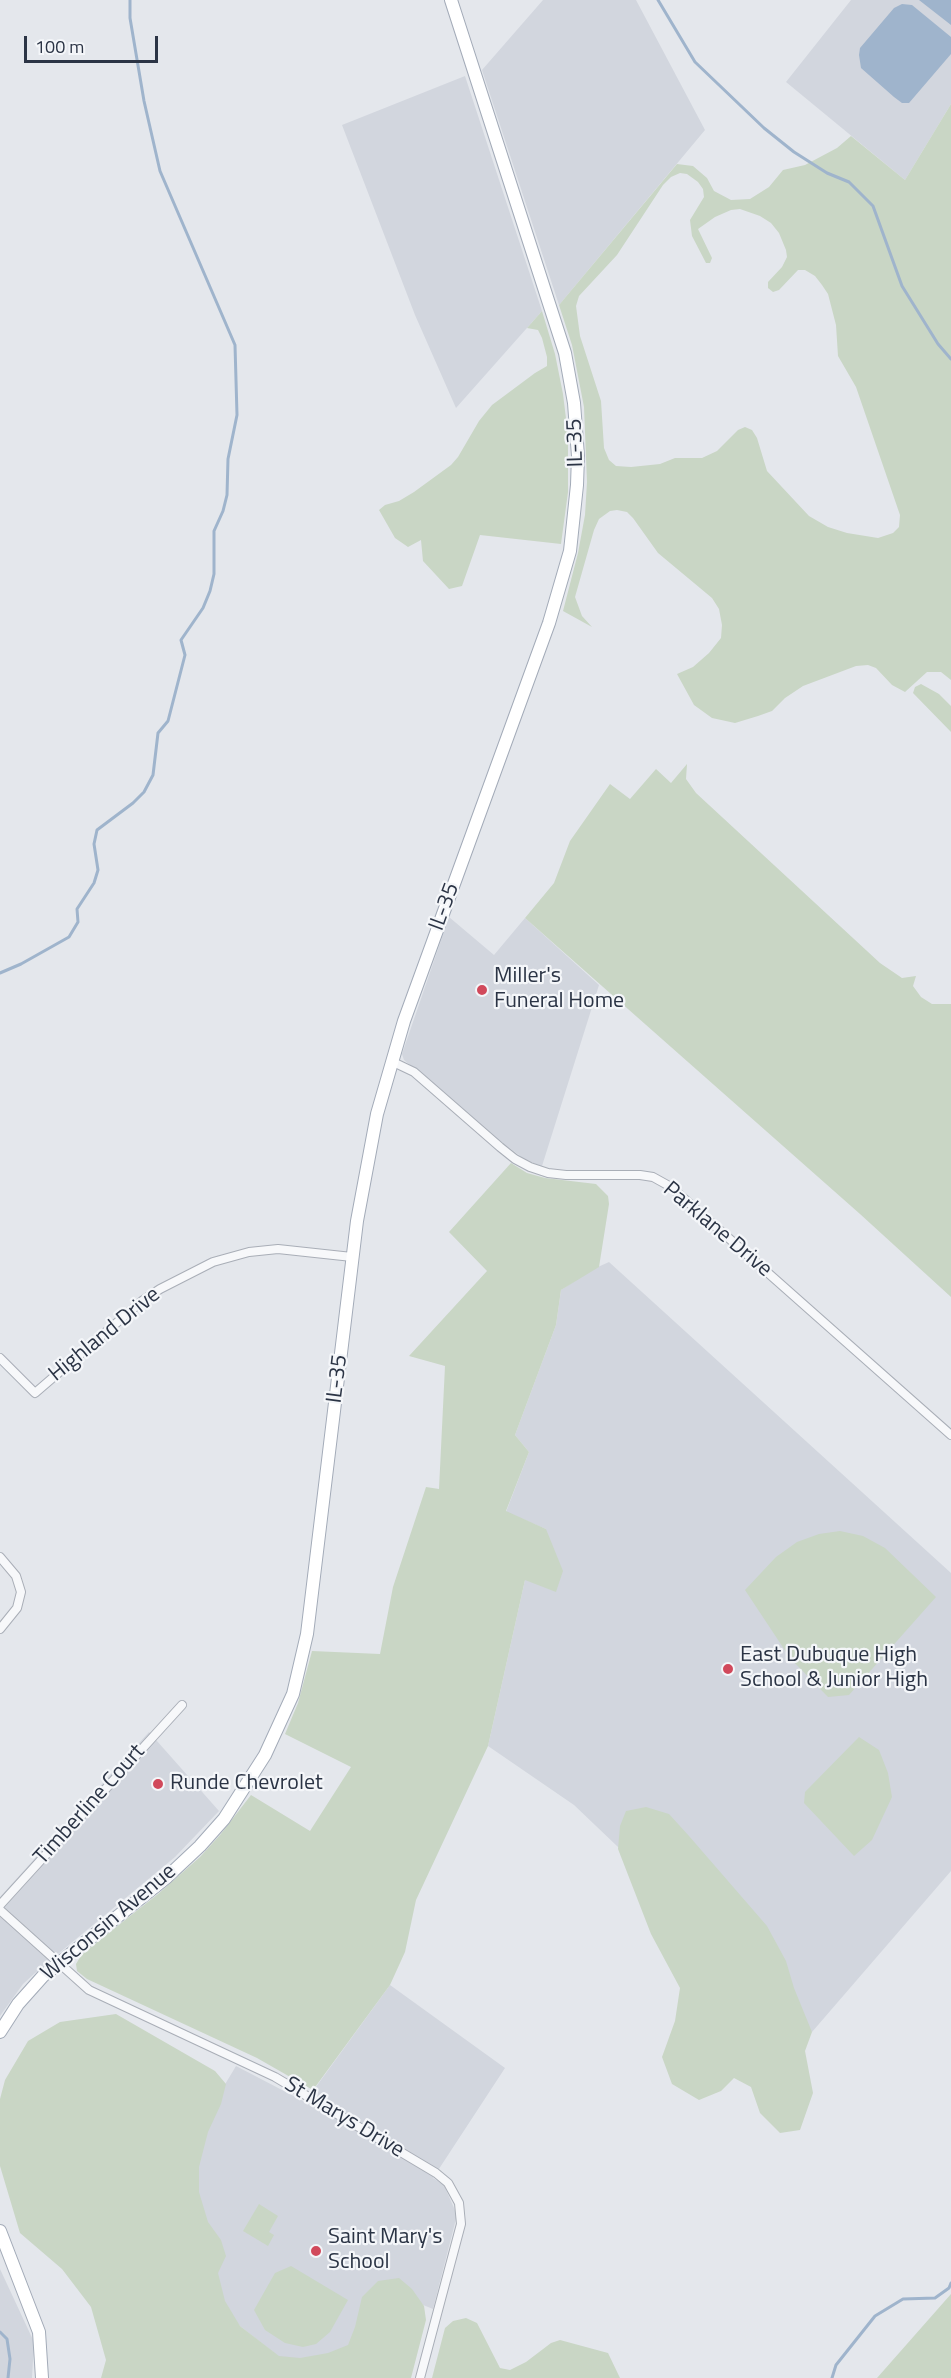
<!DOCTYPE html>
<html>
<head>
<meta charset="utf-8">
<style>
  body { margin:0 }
  #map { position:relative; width:951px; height:2378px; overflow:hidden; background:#e4e7ec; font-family:"Titillium Web",sans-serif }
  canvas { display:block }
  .scale { position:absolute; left:24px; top:36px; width:134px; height:27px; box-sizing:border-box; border:3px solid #2b3445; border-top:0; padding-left:8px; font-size:18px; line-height:21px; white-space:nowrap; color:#2b3445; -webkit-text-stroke:4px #f4f6f9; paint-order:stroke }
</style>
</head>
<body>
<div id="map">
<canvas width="951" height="2378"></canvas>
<div class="scale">100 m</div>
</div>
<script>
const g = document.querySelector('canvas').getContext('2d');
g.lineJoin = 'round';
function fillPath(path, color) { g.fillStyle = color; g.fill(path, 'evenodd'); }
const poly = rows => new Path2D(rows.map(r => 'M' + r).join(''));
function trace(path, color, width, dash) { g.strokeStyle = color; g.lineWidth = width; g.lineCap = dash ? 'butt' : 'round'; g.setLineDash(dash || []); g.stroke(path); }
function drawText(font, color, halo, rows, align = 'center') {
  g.font = font + ' "Titillium Web",sans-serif'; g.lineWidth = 4.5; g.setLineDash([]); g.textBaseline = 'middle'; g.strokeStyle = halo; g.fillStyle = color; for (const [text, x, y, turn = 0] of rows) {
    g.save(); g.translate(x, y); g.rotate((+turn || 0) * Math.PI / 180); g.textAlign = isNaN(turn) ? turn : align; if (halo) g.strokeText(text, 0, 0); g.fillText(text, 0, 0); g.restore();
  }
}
fillPath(poly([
  [543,0,636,0,705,130,559,305,482,70],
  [851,0,951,0,951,104,905,180,786,82],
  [465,76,542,311,456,408,415,315,342,125],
  [449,917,494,955,525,918,599,985,542,1166,527,1161,500,1141,404,1060,402,1054],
  [609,1262,951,1573,951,1871,812,2032,574,1805,488,1746,525,1580,546,1529,506,1512,529,1452,515,1435,556,1325,561,1290,589,1271],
  [149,1732,219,1811,175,1857,35,1973,23,1984,0,2016,0,1897],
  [390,1985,505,2068,433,2178,444,2185,457,2215,433,2309,386,2290,359,2360,298,2372,192,2288,169,2178,236,2066,305,2102],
  [0,2269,34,2342,32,2378,0,2378]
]), '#d2d6de');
fillPath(poly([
  [951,104,951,680,941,672,927,672,905,692,892,685,876,668,868,665,856,666,803,686,785,698,772,711,758,716,735,723,712,718,694,705,677,674,693,667,709,653,721,638,722,625,719,609,712,598,658,553,633,518,627,512,617,510,610,511,599,519,594,530,575,597,582,616,592,627,563,611,578,553,585,515,587,482,584,407,572,345,559,305,677,164,693,166,707,178,714,191,731,200,750,199,769,187,783,170,805,165,837,148,851,136,905,180],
  [680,173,687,174,698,182,703,189,704,197,690,220,692,236,706,263,710,263,712,258,698,229,715,217,731,210,740,209,760,216,771,223,779,233,786,250,787,257,782,267,768,282,768,288,773,292,779,290,798,270,805,270,815,276,822,285,828,294,836,325,838,356,856,387,900,515,899,527,893,533,878,538,847,533,828,527,809,516,767,471,757,438,752,430,745,427,738,430,717,451,702,458,675,458,660,464,631,467,616,466,609,460,604,448,601,401,580,336,576,306,579,296,617,255,663,185,671,177],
  [542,311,555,354,563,394,568,435,568,492,561,544,480,535,462,586,449,589,423,561,421,540,408,547,395,538,379,510,385,505,399,501,414,492,451,465,458,457,479,421,492,405,535,373,547,366,547,357,542,338,538,330,527,328],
  [921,684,939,694,951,706,951,732,913,693,915,687],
  [687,764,686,779,696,793,880,963,902,978,916,976,913,986,921,997,932,1004,951,1004,951,1297,860,1214,525,918,554,883,570,841,610,784,630,799,656,769,671,783],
  [511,1163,527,1173,545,1178,596,1184,608,1196,609,1204,599,1267,561,1290,556,1325,515,1435,529,1452,506,1511,546,1529,563,1571,556,1592,525,1580,488,1746,416,1900,405,1952,390,1985,313,2090,257,2058,87,1979,77,1971,76,1964,82,1954,158,1894,200,1857,220,1835,251,1795,310,1831,351,1767,285,1734,298,1703,312,1651,380,1654,393,1587,426,1487,439,1489,445,1366,409,1356,487,1271,449,1232],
  [840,1531,863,1536,885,1548,936,1597,849,1695,828,1697,790,1658,745,1590,776,1557,797,1542,819,1534],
  [859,1737,879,1750,888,1773,892,1797,872,1840,854,1856,804,1803,805,1792],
  [646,1807,669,1814,689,1836,767,1926,786,1961,794,1988,812,2032,805,2051,813,2093,800,2130,780,2133,760,2113,751,2087,734,2078,721,2091,699,2100,672,2084,662,2057,675,2021,680,1988,651,1934,618,1849,620,1826,626,1811],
  [116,2014,215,2071,226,2084,221,2104,208,2132,199,2167,199,2192,208,2222,221,2240,226,2256,218,2273,225,2301,240,2326,279,2356,300,2358,328,2353,348,2345,355,2327,362,2297,378,2281,399,2278,412,2289,424,2306,426,2320,411,2378,101,2378,106,2360,91,2307,62,2269,20,2233,0,2166,0,2099,5,2080,28,2041,60,2022],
  [259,2204,278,2216,269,2232,274,2235,268,2246,243,2231],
  [291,2266,348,2300,330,2332,316,2344,303,2347,285,2343,265,2330,254,2310,275,2273],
  [951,2294,951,2378,877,2378],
  [466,2318,477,2323,500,2368,510,2370,526,2362,551,2343,560,2340,608,2353,620,2378,432,2378,445,2328,453,2321]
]), '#c9d6c5');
fillPath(poly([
  [919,0,951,0,951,25],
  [902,4,912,5,951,37,951,54,909,103,902,103,894,97,861,68,859,55,860,48,894,8]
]), '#9fb4cc');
trace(poly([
  [658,0,695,62,764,128,794,152,827,173,849,182,873,206,902,286,938,344,951,359],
  [0,973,21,964,69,937,78,922,77,909,94,883,98,870,94,844,97,830,133,803,144,792,153,775,158,733,168,721,185,655,181,640,203,608,210,591,214,574,214,531,223,511,227,495,228,459,237,415,235,345,160,171,144,101,130,18,130,0],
  [0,2332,7,2339,10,2359,8,2378],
  [832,2378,836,2365,875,2316,903,2299,935,2298,949,2288,951,2283]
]), '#9fb4cc', 3);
const street = poly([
  [391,1061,414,1072,500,1147,515,1159,530,1167,548,1173,566,1175,640,1175,653,1177,671,1187,951,1435],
  [0,1358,35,1393,142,1301,160,1289,213,1262,249,1252,278,1249,352,1257],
  [0,1557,16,1576,21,1592,17,1608,0,1629],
  [0,1905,182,1705],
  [0,1910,89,1990,275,2077,436,2173,448,2183,459,2203,461,2224,420,2378]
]);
const primary = poly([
  [0,2032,18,2004,43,1976,167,1877,200,1846,224,1819,265,1755,293,1694,307,1634,357,1221,377,1114,404,1021,549,623,570,551,577,485,578,456,574,403,565,353,451,0],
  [0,2231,39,2332,42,2378]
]);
trace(street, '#a9aeb7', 10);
trace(primary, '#a3abb8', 14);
trace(street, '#f7f8fa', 8);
trace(primary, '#fff', 12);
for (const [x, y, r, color] of [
  [482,990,6,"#d1495b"],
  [728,1669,6,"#d1495b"],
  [158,1784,6,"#d1495b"],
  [316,2251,6,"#d1495b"]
]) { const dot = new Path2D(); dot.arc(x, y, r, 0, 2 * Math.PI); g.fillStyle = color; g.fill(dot); trace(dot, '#f4f6f9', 2); }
drawText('22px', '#2b3445', '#f4f6f9', [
  ["IL-35",576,443,-92],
  ["IL-35",445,907,-70],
  ["Parklane Drive",717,1230,40],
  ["Highland Drive",105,1335,-39],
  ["IL-35",338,1379,-83],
  ["Timberline Court",90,1805,-48],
  ["Wisconsin Avenue",109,1923,-40],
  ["St Marys Drive",344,2118,31]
]);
drawText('22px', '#2b3445', '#f4f6f9', [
  ["Miller's",494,977],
  ["Funeral Home",494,1002],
  ["East Dubuque High",740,1656],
  ["School & Junior High",740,1681],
  ["Runde Chevrolet",170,1784],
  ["Saint Mary's",328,2238],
  ["School",328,2263]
], 'left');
</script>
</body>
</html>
